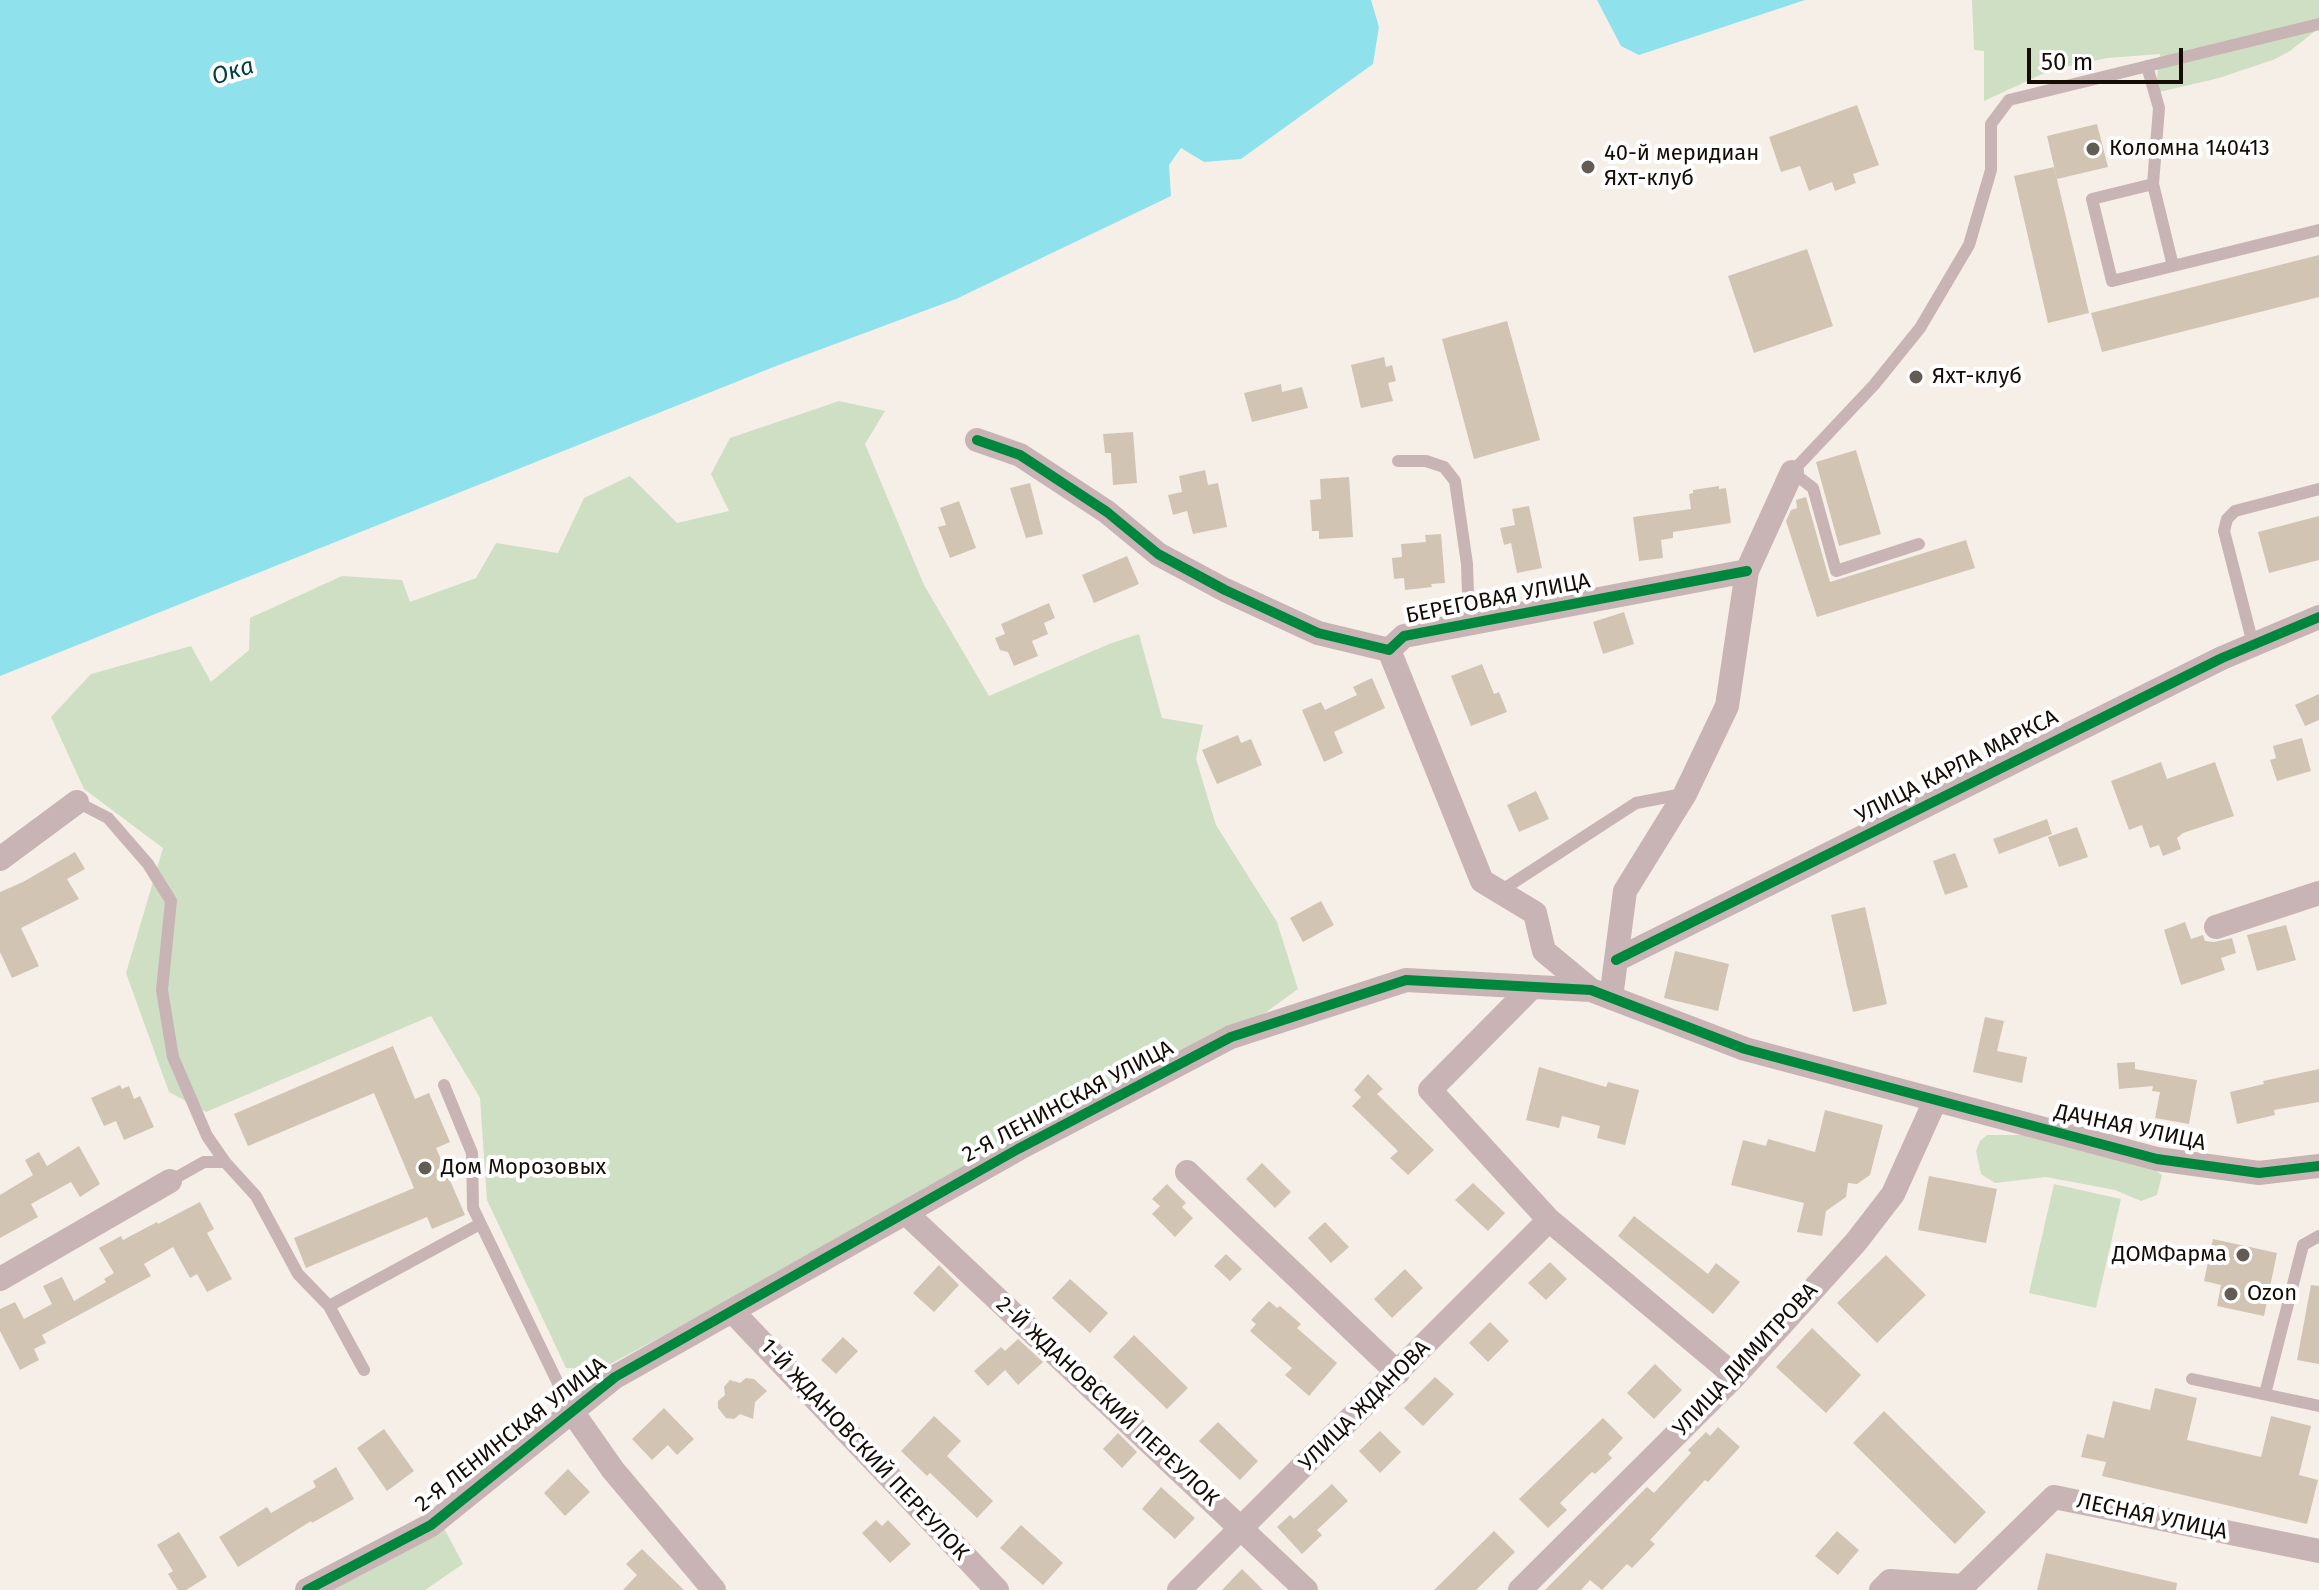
<!DOCTYPE html>
<html>
<head>
<meta charset="utf-8">
<style>
  body { margin:0 }
  #map { position:relative; width:2319px; height:1590px; overflow:hidden; background:#f6efe7; font-family:"Fira Sans",sans-serif }
  canvas { display:block }
  .scale { position:absolute; left:2027px; top:48px; width:156px; height:36px; box-sizing:border-box; border:4px solid #140d05; border-top:0; padding-left:10px; font-size:24px; line-height:28px; white-space:nowrap; color:#140d05; -webkit-text-stroke:6px #fff; paint-order:stroke }
</style>
</head>
<body>
<div id="map">
<canvas width="2319" height="1590"></canvas>
<div class="scale">50 m</div>
</div>
<script>
const g = document.querySelector('canvas').getContext('2d');
g.lineJoin = 'round';
function fillPath(path, color) { g.fillStyle = color; g.fill(path, 'evenodd'); }
const poly = rows => new Path2D(rows.map(r => 'M' + r).join(''));
function trace(path, color, width, dash) { g.strokeStyle = color; g.lineWidth = width; g.lineCap = dash ? 'butt' : 'round'; g.setLineDash(dash || []); g.stroke(path); }
function drawText(font, color, halo, rows, align = 'center') {
  g.font = font + ' "Fira Sans",sans-serif'; g.lineWidth = 8; g.setLineDash([]); g.textBaseline = 'middle'; g.strokeStyle = halo; g.fillStyle = color; for (const [text, x, y, turn = 0] of rows) {
    g.save(); g.translate(x, y); g.rotate((+turn || 0) * Math.PI / 180); g.textAlign = isNaN(turn) ? turn : align; if (halo) g.strokeText(text, 0, 0); g.fillText(text, 0, 0); g.restore();
  }
}
fillPath(poly([
  [1972,0,2319,0,2319,28,2290,51,2273,60,2219,78,2155,93,2160,54,2107,58,2051,70,1984,101,1984,51,1974,50],
  [839,401,885,411,865,444,924,585,989,696,1109,644,1139,634,1162,718,1203,725,1196,759,1216,825,1277,922,1298,989,1265,1013,601,1369,566,1368,487,1200,480,1098,431,1016,206,1112,169,1092,126,973,163,848,84,789,51,717,91,674,191,646,211,682,249,650,250,618,342,576,402,580,410,602,476,578,496,543,558,553,584,498,630,476,677,523,729,511,711,474,730,438],
  [1987,1135,2028,1135,2154,1170,2162,1175,2157,1195,2141,1201,2115,1190,2046,1177,1995,1183,1981,1174,1976,1151,1980,1141],
  [2054,1184,2121,1199,2096,1308,2029,1293],
  [444,1528,463,1564,425,1590,324,1590]
]), '#cfdfc4');
fillPath(poly([
  [0,0,1371,0,1379,27,1373,64,1241,159,1204,162,1181,148,1169,165,1171,196,956,299,776,366,0,676],
  [1597,0,1805,0,1639,55,1621,46]
]), '#8fe2ec');
fillPath(poly([
  [1857,105,1879,165,1853,174,1856,183,1835,191,1832,182,1809,191,1800,166,1781,172,1769,137],
  [2097,124,2108,167,2057,179,2047,136],
  [2054,167,2089,313,2048,323,2014,176],
  [1807,249,1833,326,1754,353,1728,276],
  [2319,255,2319,297,2102,352,2091,313],
  [1507,321,1540,440,1474,459,1442,339],
  [1384,357,1386,367,1392,365,1396,381,1388,383,1393,401,1361,408,1351,365],
  [1281,384,1282,392,1302,387,1308,408,1252,422,1244,393],
  [1133,432,1137,483,1113,485,1111,453,1105,453,1103,434],
  [1856,450,1881,534,1839,546,1816,462],
  [1205,470,1208,485,1218,483,1227,527,1193,534,1187,511,1173,515,1168,495,1182,492,1179,476],
  [1349,477,1353,537,1319,539,1319,531,1312,531,1310,500,1321,499,1320,479],
  [1030,483,1043,534,1026,538,1010,488],
  [1719,486,1719,489,1726,488,1731,523,1673,532,1673,538,1661,540,1663,558,1639,561,1633,517,1691,509,1689,494,1693,493,1693,490],
  [1806,497,1830,582,1966,540,1975,568,1817,617,1786,521,1791,510,1797,508,1796,500],
  [959,501,976,548,950,558,938,527,946,525,940,508],
  [1529,506,1542,568,1517,573,1511,543,1504,545,1500,528,1515,525,1512,509],
  [2319,516,2319,560,2269,573,2258,532],
  [1441,534,1445,583,1431,584,1432,587,1405,590,1404,578,1394,579,1392,558,1402,557,1401,544,1426,542,1425,535],
  [1127,556,1139,584,1094,603,1082,575],
  [1049,603,1055,618,1044,623,1048,634,1032,641,1038,656,1014,666,1008,652,1000,650,995,638,1005,634,1001,624],
  [1624,612,1634,644,1603,654,1593,622],
  [1482,664,1494,694,1499,692,1507,712,1471,726,1451,676],
  [1372,678,1385,708,1334,732,1343,753,1324,762,1302,710,1321,702,1325,710,1357,695,1353,687],
  [2319,694,2319,720,2305,726,2295,705],
  [1238,735,1241,743,1251,739,1262,765,1217,784,1202,750],
  [2302,738,2311,771,2277,781,2270,760,2276,758,2273,746],
  [2161,762,2167,779,2215,762,2234,816,2183,833,2177,838,2181,849,2163,856,2159,845,2150,848,2142,825,2129,830,2111,781],
  [1536,791,1549,819,1519,832,1507,805],
  [2047,819,2052,834,1999,854,1993,839],
  [2077,827,2088,857,2059,867,2048,837],
  [75,852,85,869,67,879,79,899,21,928,39,966,12,978,0,952,0,892,23,882],
  [1955,853,1968,887,1945,895,1933,861],
  [1321,901,1334,925,1303,942,1290,918],
  [1865,907,1887,1004,1853,1012,1831,915],
  [2185,922,2191,939,2203,935,2205,941,2214,942,2232,938,2236,953,2221,958,2225,970,2181,985,2164,930],
  [2286,925,2296,960,2257,971,2247,935],
  [1675,951,1729,964,1718,1011,1664,998],
  [1985,1017,2004,1021,1997,1051,2027,1057,2022,1083,1973,1072],
  [393,1046,415,1099,429,1093,450,1142,436,1148,465,1215,432,1229,427,1217,306,1268,294,1238,414,1188,374,1093,248,1146,234,1114],
  [2135,1062,2135,1069,2197,1080,2189,1124,2155,1118,2160,1092,2152,1091,2153,1086,2119,1089,2117,1063],
  [1539,1067,1606,1087,1608,1082,1639,1090,1625,1145,1597,1138,1600,1126,1562,1116,1559,1128,1526,1120],
  [2319,1069,2319,1102,2274,1110,2275,1115,2237,1124,2230,1092,2264,1084,2263,1081],
  [1368,1074,1383,1089,1377,1094,1434,1150,1408,1175,1390,1158,1398,1151,1352,1106,1361,1097,1354,1090],
  [120,1085,122,1089,129,1086,134,1099,140,1096,154,1127,124,1140,116,1121,104,1126,91,1098],
  [1825,1110,1883,1125,1870,1175,1857,1184,1848,1183,1846,1197,1826,1211,1822,1236,1797,1232,1804,1203,1731,1185,1743,1140,1766,1146,1768,1139,1815,1152],
  [79,1146,100,1184,80,1197,71,1182,31,1204,38,1217,0,1238,0,1195,33,1175,25,1160,39,1152,47,1166],
  [1262,1163,1291,1192,1275,1208,1246,1179],
  [1929,1176,1997,1189,1986,1243,1918,1230],
  [1473,1183,1505,1213,1488,1231,1455,1200],
  [1167,1184,1186,1203,1182,1207,1193,1218,1175,1237,1152,1214,1160,1206,1152,1199],
  [200,1202,214,1229,207,1233,232,1279,207,1292,197,1274,190,1278,173,1247,144,1264,151,1276,42,1335,46,1343,34,1349,39,1360,20,1370,0,1331,0,1309,15,1302,24,1319,52,1304,43,1286,62,1277,74,1301,106,1282,104,1279,114,1273,99,1248,121,1236,123,1240,157,1222,158,1224],
  [1634,1216,1708,1274,1716,1263,1740,1282,1713,1314,1618,1236],
  [1325,1222,1349,1247,1331,1263,1308,1238],
  [2213,1239,2277,1253,2264,1316,2217,1306,2221,1285,2204,1281],
  [1226,1254,1242,1269,1230,1281,1214,1266],
  [1886,1255,1926,1295,1877,1343,1837,1303],
  [1550,1262,1567,1279,1546,1300,1528,1283],
  [939,1265,959,1285,934,1312,913,1293],
  [1405,1269,1423,1288,1392,1318,1374,1299],
  [1070,1279,1108,1313,1090,1333,1052,1298],
  [2311,1285,2319,1286,2319,1364,2297,1360],
  [1269,1301,1277,1308,1280,1306,1301,1324,1297,1328,1337,1363,1309,1396,1285,1375,1292,1368,1250,1331,1256,1324,1251,1320],
  [1490,1322,1509,1341,1488,1362,1469,1343],
  [1812,1328,1861,1375,1826,1413,1776,1367],
  [1134,1335,1188,1388,1167,1409,1113,1357],
  [843,1337,858,1351,836,1374,821,1360],
  [1018,1339,1043,1362,1018,1385,1005,1370,988,1386,974,1371,1001,1347,1005,1351],
  [1655,1364,1682,1390,1654,1419,1627,1393],
  [1435,1377,1454,1394,1423,1426,1404,1408],
  [746,1378,754,1379,767,1391,755,1402,753,1419,740,1414,734,1419,726,1418,718,1408,718,1401,725,1395,724,1387,730,1380,740,1383],
  [2155,1388,2197,1398,2187,1440,2261,1457,2271,1416,2311,1426,2299,1475,2318,1480,2307,1524,2102,1476,2106,1462,2081,1457,2087,1434,2104,1438,2113,1401,2150,1410],
  [664,1408,694,1439,677,1455,668,1445,652,1460,632,1439],
  [1884,1411,1986,1512,1955,1544,1853,1443],
  [934,1416,961,1441,947,1456,993,1501,977,1518,930,1473,927,1476,901,1451],
  [1603,1418,1623,1438,1608,1454,1612,1458,1595,1474,1592,1472,1560,1503,1567,1510,1548,1528,1519,1499],
  [1218,1422,1258,1461,1240,1480,1199,1441],
  [1718,1427,1740,1447,1708,1482,1705,1480,1650,1540,1655,1544,1632,1568,1627,1564,1602,1590,1590,1580,1581,1590,1545,1590,1647,1487,1654,1493,1691,1453,1688,1450,1706,1432,1710,1436],
  [384,1429,414,1471,387,1491,357,1448],
  [1380,1431,1401,1452,1380,1473,1359,1451],
  [1118,1433,1137,1452,1122,1468,1103,1449],
  [336,1467,354,1499,312,1523,311,1521,238,1567,219,1537,267,1507,271,1513,316,1487,313,1481],
  [568,1469,590,1492,565,1516,544,1493],
  [1332,1484,1348,1501,1317,1530,1322,1535,1302,1554,1277,1527,1290,1515,1294,1519],
  [1161,1487,1195,1518,1175,1539,1142,1509],
  [876,1520,882,1526,888,1520,911,1544,890,1563,862,1533],
  [1021,1525,1063,1563,1043,1585,1000,1548],
  [1494,1531,1515,1552,1476,1590,1434,1590],
  [1837,1531,1859,1550,1838,1575,1815,1556],
  [179,1532,207,1577,186,1590,178,1590,168,1574,173,1571,157,1545],
  [642,1549,684,1590,623,1590,637,1575,626,1564],
  [2046,1553,2177,1583,2176,1590,2037,1590],
  [1242,1569,1263,1590,1222,1590]
]), '#d2c4b3');
trace(poly([
  [2147,66,2159,108,2153,184,2173,266],
  [2153,184,2092,199,2112,281,2319,230],
  [1398,461,1426,461,1444,467,1455,481,1467,564,1469,624],
  [1919,544,1836,571,1813,488,1792,472,1874,385,1920,328,1969,245,1991,170,1991,124,2009,100,2319,24],
  [2253,644,2224,531,2227,519,2235,511,2319,489],
  [77,802,108,818,148,864,171,901,162,990,173,1057,207,1136,225,1162],
  [1502,890,1636,803,1683,794],
  [444,1085,472,1153,473,1208,571,1410],
  [170,1181,204,1162,225,1162,256,1196,298,1274,329,1306,364,1370],
  [329,1306,480,1224],
  [2192,1379,2319,1406],
  [2265,1394,2303,1245,2319,1236]
]), '#c9b4b5', 12);
trace(poly([
  [977,440,1020,455,1107,512,1158,554,1225,590,1318,633,1389,650,1404,636,1747,571],
  [1389,650,1482,881,1535,913,1544,951,1591,990],
  [0,859,77,802],
  [2216,927,2319,893],
  [1616,960,2222,658,2319,617],
  [1532,987,1430,1090,1549,1220,1735,1376],
  [1611,998,1625,891,1685,794,1727,706,1747,571,1792,472],
  [1187,1172,1398,1373],
  [907,1214,1306,1590],
  [0,1279,170,1181],
  [732,1311,997,1590],
  [571,1410,613,1470,714,1590],
  [307,1590,431,1525,615,1377,1018,1149,1231,1037,1406,980,1591,990,1745,1049,2157,1159,2259,1173,2319,1166],
  [1179,1590,1549,1220],
  [1520,1590,1735,1376,1856,1242,1893,1194,1935,1101],
  [1881,1590,1890,1581,1963,1586,2054,1497,2319,1551]
]), '#c9b4b5', 24);
trace(poly([
  [977,440,1020,455,1107,512,1158,554,1225,590,1318,633,1389,650,1404,636,1747,571],
  [1616,960,2222,658,2319,617],
  [307,1590,431,1525,615,1377,1018,1149,1231,1037,1406,980,1591,990,1745,1049,2157,1159,2259,1173,2319,1166]
]), '#00873e', 10);
for (const [x, y, r, color] of [
  [2093,149,8,"#635c54"],
  [1588,167,8,"#635c54"],
  [1916,377,8,"#635c54"],
  [425,1168,8,"#635c54"],
  [2243,1255,8,"#635c54"],
  [2231,1294,8,"#635c54"]
]) { const dot = new Path2D(); dot.arc(x, y, r, 0, 2 * Math.PI); g.fillStyle = color; g.fill(dot); trace(dot, '#fff', 3); }
drawText('22px', '#140d05', '#fff', [
  ["Коломна 140413",2109,149],
  ["40-й меридиан",1604,154],
  ["Яхт-клуб",1604,179],
  ["Яхт-клуб",1932,377],
  ["Дом Морозовых",441,1168],
  ["ДОМФарма",2227,1255,"right"],
  ["Ozon",2247,1294]
], 'left');
drawText('22px', '#140d05', '#fff', [
  ["БЕРЕГОВАЯ УЛИЦА",1498,599,-11],
  ["УЛИЦА КАРЛА МАРКСА",1957,767,-27],
  ["2-Я ЛЕНИНСКАЯ УЛИЦА",1068,1102,-28],
  ["ДАЧНАЯ УЛИЦА",2130,1128,12],
  ["УЛИЦА ДИМИТРОВА",1746,1360,-47],
  ["2-Й ЖДАНОВСКИЙ ПЕРЕУЛОК",1107,1402,43],
  ["УЛИЦА ЖДАНОВА",1365,1406,-45],
  ["2-Я ЛЕНИНСКАЯ УЛИЦА",511,1435,-38],
  ["1-Й ЖДАНОВСКИЙ ПЕРЕУЛОК",864,1450,47],
  ["ЛЕСНАЯ УЛИЦА",2152,1517,12]
]);
drawText('italic 24px', '#023e45', '#fff', [
  ["Ока",233,72,-17]
]);
</script>
</body>
</html>
